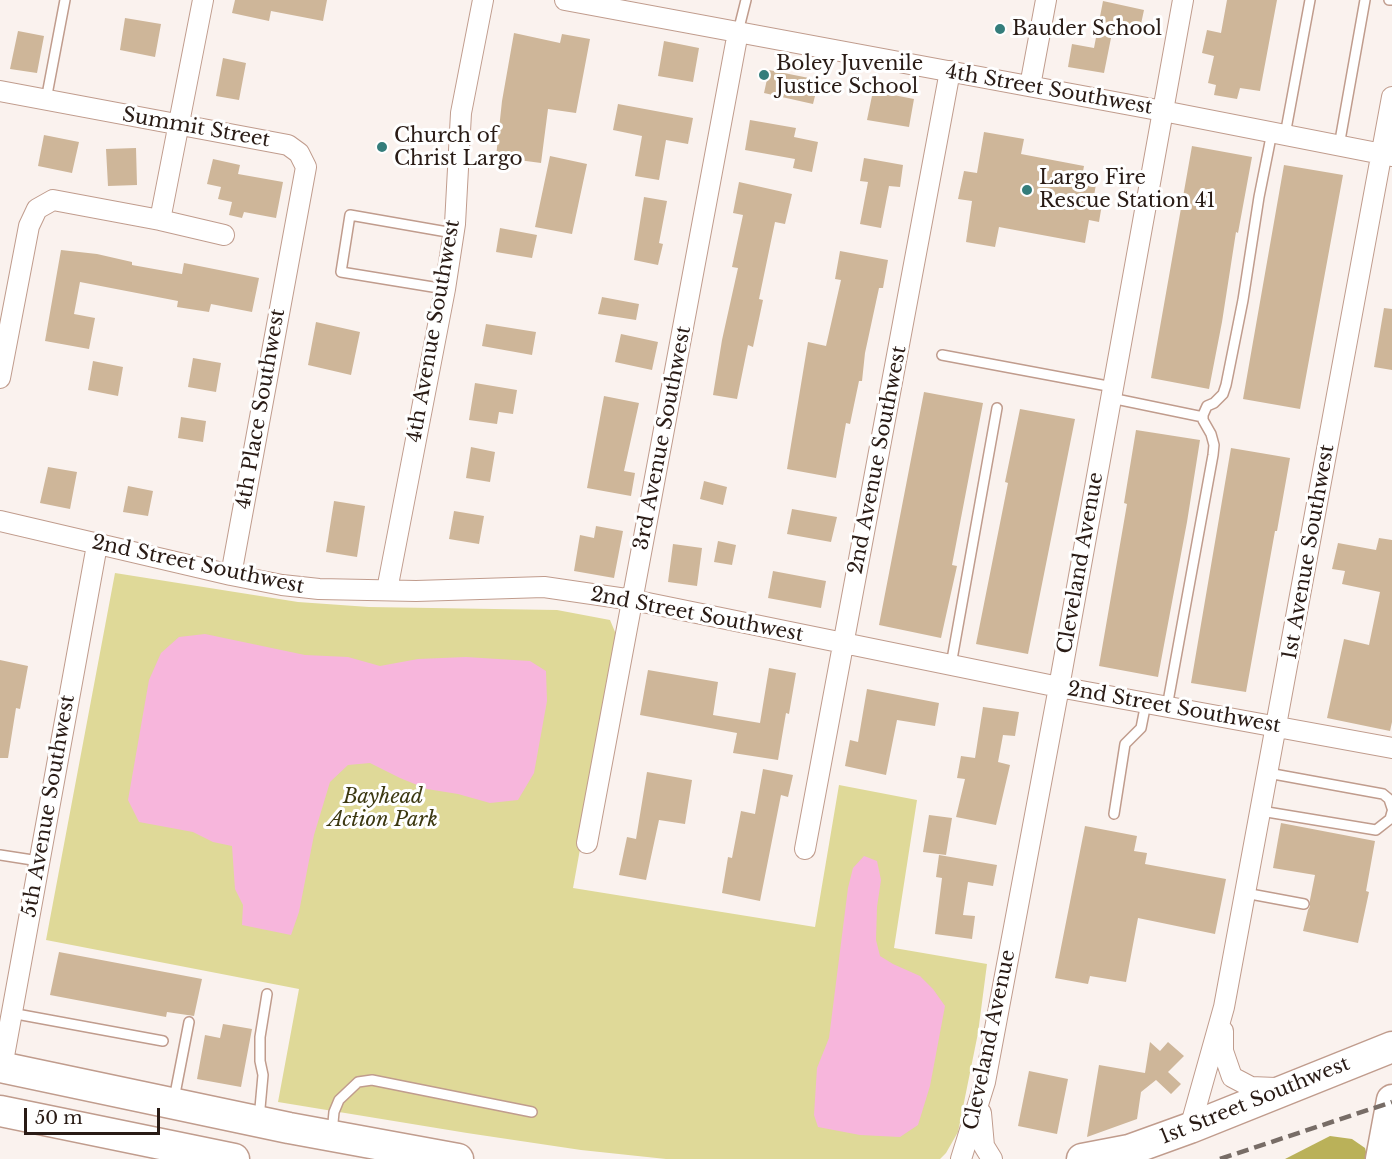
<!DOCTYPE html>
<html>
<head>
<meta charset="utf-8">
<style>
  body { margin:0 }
  #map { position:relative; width:1392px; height:1159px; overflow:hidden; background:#faf2ee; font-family:"Libre Baskerville",serif }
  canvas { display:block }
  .scale { position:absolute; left:24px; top:1108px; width:136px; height:27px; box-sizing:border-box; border:3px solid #291b15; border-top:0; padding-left:8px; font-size:18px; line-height:21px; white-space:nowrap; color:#291b15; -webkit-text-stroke:4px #fff; paint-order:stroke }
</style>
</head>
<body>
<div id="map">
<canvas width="1392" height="1159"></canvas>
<div class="scale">50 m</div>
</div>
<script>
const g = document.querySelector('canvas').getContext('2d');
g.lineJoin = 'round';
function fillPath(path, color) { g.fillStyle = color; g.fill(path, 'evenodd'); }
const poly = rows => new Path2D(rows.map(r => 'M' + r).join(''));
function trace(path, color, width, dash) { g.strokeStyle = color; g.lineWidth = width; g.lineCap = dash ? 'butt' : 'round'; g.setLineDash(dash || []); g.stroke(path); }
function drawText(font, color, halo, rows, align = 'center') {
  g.font = font + ' "Libre Baskerville",serif'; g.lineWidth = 6; g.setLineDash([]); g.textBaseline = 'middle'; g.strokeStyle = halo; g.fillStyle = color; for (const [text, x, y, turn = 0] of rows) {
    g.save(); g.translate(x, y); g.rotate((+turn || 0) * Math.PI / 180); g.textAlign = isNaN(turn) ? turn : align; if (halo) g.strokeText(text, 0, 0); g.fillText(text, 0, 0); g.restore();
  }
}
fillPath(poly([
  [115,573,298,602,369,607,557,610,610,620,618,639,573,888,815,927,839,785,917,800,894,948,987,964,978,1033,958,1132,946,1153,940,1159,666,1159,581,1150,467,1133,278,1102,299,989,46,940]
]), '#dfd998');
fillPath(poly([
  [1330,1136,1352,1139,1365,1148,1368,1159,1285,1159]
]), '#bab159');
fillPath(poly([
  [205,634,305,655,348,657,380,666,418,659,466,657,530,661,546,671,547,701,534,773,518,800,490,803,458,794,427,789,400,778,370,763,348,765,330,782,314,835,299,912,291,935,242,925,243,905,235,889,232,846,213,842,193,832,139,822,128,800,149,680,161,653,179,637],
  [864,856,877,861,881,880,877,907,876,940,880,956,893,964,920,976,933,989,945,1006,930,1086,918,1125,900,1137,860,1135,818,1127,814,1115,817,1068,829,1038,848,888,853,868]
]), '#f7b6dc');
fillPath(poly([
  [235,0,327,0,323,21,271,11,269,21,232,13],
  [1227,0,1277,0,1260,91,1240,88,1237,99,1214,95,1216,85,1208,83,1214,56,1202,53,1207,30,1221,33],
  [1103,1,1144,10,1138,38,1112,33,1104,73,1068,67,1072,44,1094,48],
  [125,18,161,24,155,57,120,50],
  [18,31,44,36,37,73,10,69],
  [514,33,560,43,562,34,590,39,576,113,548,109,541,163,496,157,502,101],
  [664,41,699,48,693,82,658,76],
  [223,58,246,63,239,100,216,96],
  [769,70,819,80,813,104,764,93],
  [873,91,914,99,909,127,867,120],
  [618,104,693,118,688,144,666,140,659,180,635,176,642,136,613,130],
  [750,120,796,128,794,137,818,142,812,172,793,168,795,159,745,150],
  [984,132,1024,139,1021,154,1084,166,1081,182,1096,184,1094,196,1103,198,1099,222,1089,220,1085,243,999,227,995,247,966,242,972,201,958,199,964,171,977,173],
  [44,135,79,142,72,173,38,166],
  [1192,146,1252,157,1238,233,1236,232,1222,322,1209,389,1151,378],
  [136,148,137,185,108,186,106,149],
  [550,156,587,164,572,234,535,227],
  [864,158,903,165,900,187,889,186,881,228,860,224,868,182,860,181],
  [213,159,240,165,238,174,283,182,276,218,244,212,242,218,229,215,232,202,218,199,221,187,207,184],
  [1284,165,1343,175,1300,409,1243,399],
  [739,182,792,194,785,224,775,222,759,299,763,300,753,347,748,345,737,399,713,395,722,340,738,268,732,267,743,215,733,213],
  [644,197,667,201,659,243,663,244,658,265,634,260],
  [500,228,537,235,532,258,496,252],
  [61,250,97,254,132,262,132,265,182,274,184,263,259,278,252,312,211,304,209,312,177,307,178,301,80,282,74,314,95,318,89,349,45,341],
  [840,251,888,260,883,288,879,288,865,353,862,381,859,381,850,424,846,423,836,478,787,469,808,342,826,346,841,280,835,279],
  [602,297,639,304,636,320,598,314],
  [1384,308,1392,309,1392,370,1374,367],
  [316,322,360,332,351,375,308,365],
  [486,324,536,332,532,355,482,346],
  [621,334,658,342,652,370,615,362],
  [193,358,221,363,216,392,188,387],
  [93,361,123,367,118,396,88,390],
  [475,383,517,390,513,414,499,412,497,424,469,420],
  [924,392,983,403,952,565,957,566,941,638,879,625],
  [604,396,639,403,624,471,635,473,631,496,587,488],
  [1020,409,1075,419,1028,654,976,644,1008,483,1005,482],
  [181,417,206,421,203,442,178,438],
  [1136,430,1200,440,1187,522,1158,677,1099,666,1127,504,1124,503],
  [471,447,495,452,490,482,466,478],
  [1231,448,1290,458,1277,531,1275,531,1246,692,1191,683],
  [48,467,77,472,70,509,40,503],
  [704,481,727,487,723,505,700,499],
  [128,486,153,491,148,516,123,512],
  [334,501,365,506,357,557,326,552],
  [792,509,837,517,831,542,787,534],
  [454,511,484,516,479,544,449,539],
  [596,526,623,531,614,578,574,571,580,535,594,538],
  [1379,538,1392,540,1392,722,1390,731,1327,718,1344,639,1369,645,1380,592,1342,584,1345,571,1332,569,1338,543,1376,550],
  [718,541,736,545,732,565,714,562],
  [673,544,702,548,697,586,668,582],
  [773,571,826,581,821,608,768,598],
  [0,660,28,666,20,709,16,708,8,758,0,758],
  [769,668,796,673,789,714,786,713,778,760,733,753,737,733,640,715,648,670,718,682,713,715,760,723],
  [867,689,939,703,935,726,897,720,886,775,845,766,850,740,858,742],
  [983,707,1019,712,1015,736,1003,735,998,762,1010,765,996,825,956,817,965,779,957,778,961,756,975,758],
  [763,769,793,775,788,797,781,795,760,901,722,893,728,857,732,858,741,811,755,814],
  [647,772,692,780,685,824,659,820,646,880,619,875,627,837,636,839],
  [929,815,952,818,946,855,923,852],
  [1281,823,1375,841,1366,891,1369,892,1358,943,1303,931,1308,910,1310,906,1310,900,1315,875,1273,868],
  [1085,826,1137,836,1134,851,1147,853,1145,864,1226,879,1215,934,1138,918,1126,982,1090,976,1088,984,1055,978],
  [939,855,997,865,993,886,968,882,963,915,975,916,972,939,935,934,942,878,936,877],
  [59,952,202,979,194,1016,167,1012,166,1017,50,995],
  [223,1024,252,1029,241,1087,197,1079,205,1035,220,1038],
  [1150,1042,1160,1051,1168,1042,1184,1056,1168,1072,1181,1084,1171,1094,1156,1080,1141,1092,1137,1119,1087,1137,1099,1065,1145,1073],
  [1029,1071,1068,1079,1057,1134,1018,1126]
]), '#ceb699');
const lane = poly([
  [1389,0,1392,0],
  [738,32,746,0],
  [46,100,65,0],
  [1285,135,1310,0],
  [1339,146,1365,0],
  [445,289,341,272,350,215,453,233],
  [942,355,1113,387],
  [1111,398,1203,417],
  [951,665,997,408],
  [1167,707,1213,455,1214,445,1211,434,1203,420,1203,415,1207,406,1214,403,1223,394,1226,385,1243,300,1259,197,1272,132],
  [1268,773,1383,794,1389,799,1392,808],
  [1261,811,1376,830,1390,819,1392,812],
  [1114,814,1125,744,1141,728,1146,703],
  [0,855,39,861],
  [1245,893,1304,904],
  [11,1013,163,1041],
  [174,1099,189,1022],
  [259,1119,263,1075,260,1061,260,1037,267,994],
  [332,1133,334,1112,339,1100,358,1082,372,1080,532,1112]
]);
const street = poly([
  [565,0,1163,111,1392,156],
  [1030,86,1046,0],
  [0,91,288,145,299,153,306,167,231,575],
  [160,220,203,0],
  [0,378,29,226,37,209,53,200,160,220,224,235],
  [0,521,231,575,282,585,319,589,416,591,544,587,633,600,1059,687,1392,748],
  [387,590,445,289,455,224,461,113,483,0],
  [587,843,738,32],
  [805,849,950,71],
  [1223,1031,1223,1051,1232,1077,1251,1087,1276,1088],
  [2,1067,97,545],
  [981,1113,984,1146,992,1159],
  [1190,1128,1224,1007,1392,97],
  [961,1159,985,1082,1059,687,1183,0]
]);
const primary = poly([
  [0,1067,289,1128,458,1159],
  [0,1111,234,1159],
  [1082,1159,1129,1150,1190,1128,1392,1047],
  [1381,1159,1392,1100]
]);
trace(lane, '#c09c8d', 12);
trace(street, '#c09c8d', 22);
trace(primary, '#c09c8d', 33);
trace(lane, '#fff', 9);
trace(street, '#fff', 20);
trace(primary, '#fff', 30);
trace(poly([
  [1220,1159,1392,1102]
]), '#776c66', 4.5, [12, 6]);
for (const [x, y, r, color] of [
  [1000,29,6,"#347d7b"],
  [764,75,6,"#347d7b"],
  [382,147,6,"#347d7b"],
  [1027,190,6,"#347d7b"]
]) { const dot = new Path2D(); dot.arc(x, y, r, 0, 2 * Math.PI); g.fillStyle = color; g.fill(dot); trace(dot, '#fff', 2); }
drawText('20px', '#291b15', '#fff', [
  ["Bauder School",1012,29],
  ["Boley Juvenile",776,64],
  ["Justice School",776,87],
  ["Church of",394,136],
  ["Christ Largo",394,159],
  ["Largo Fire",1039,178],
  ["Rescue Station 41",1039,201]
], 'left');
drawText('20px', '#291b15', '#fff', [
  ["4th Street Southwest",1049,90,10],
  ["Summit Street",196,128,10],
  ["4th Avenue Southwest",434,331,-80],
  ["4th Place Southwest",261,409,-80],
  ["3rd Avenue Southwest",663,438,-79],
  ["2nd Avenue Southwest",878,460,-79],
  ["1st Avenue Southwest",1309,552,-80],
  ["Cleveland Avenue",1081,563,-80],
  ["2nd Street Southwest",198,565,12],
  ["2nd Street Southwest",697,615,11],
  ["2nd Street Southwest",1174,708,10],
  ["5th Avenue Southwest",49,806,-80],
  ["Cleveland Avenue",990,1040,-78],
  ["1st Street Southwest",1255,1101,-22]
]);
drawText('italic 20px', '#3c3811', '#fff', [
  ["Bayhead",383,797],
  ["Action Park",383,820]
]);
</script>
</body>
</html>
